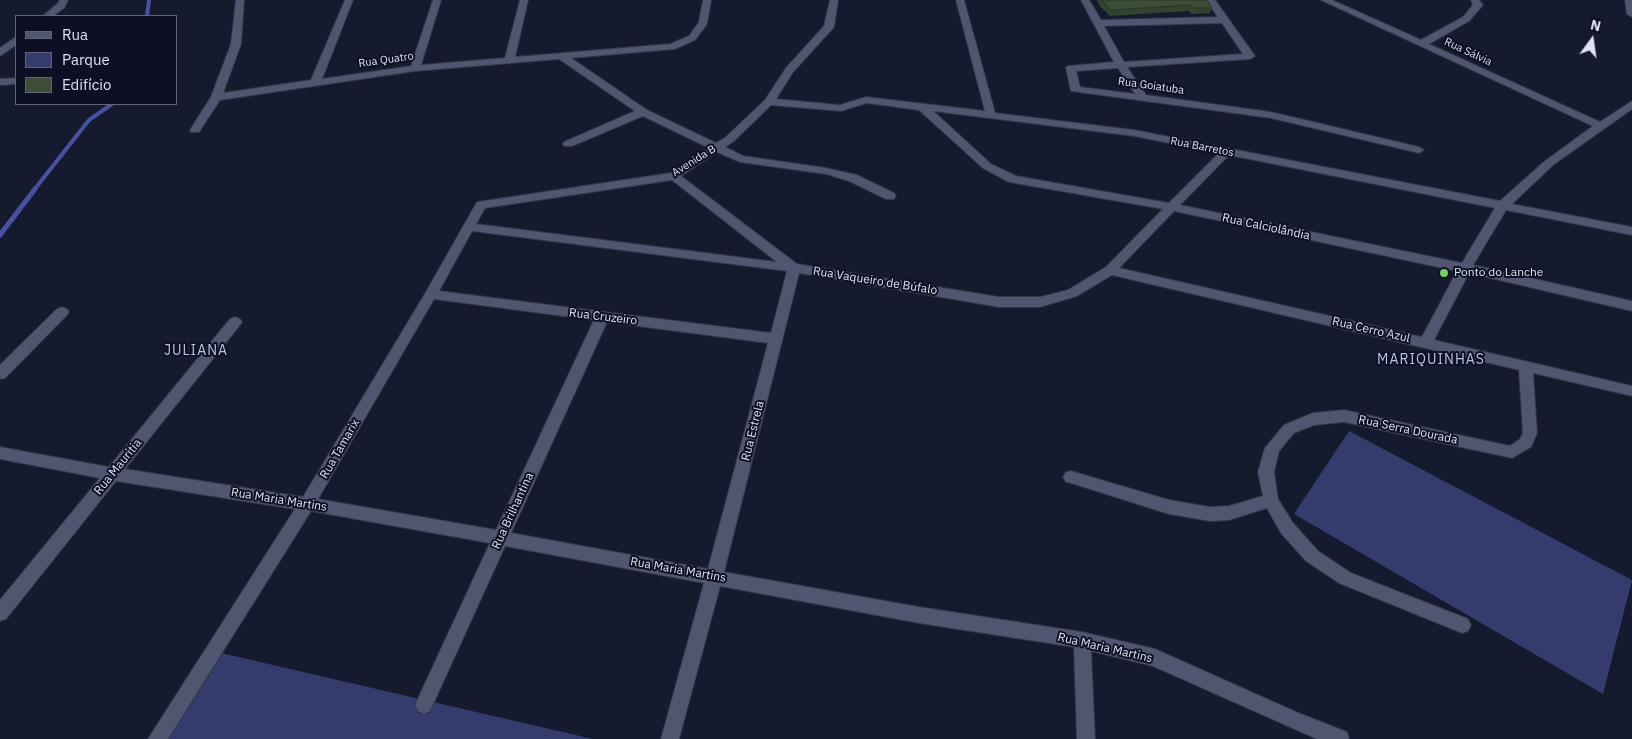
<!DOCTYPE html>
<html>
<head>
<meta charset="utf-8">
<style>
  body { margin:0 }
  #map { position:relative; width:1632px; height:739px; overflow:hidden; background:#151a2f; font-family:"IBM Plex Sans",sans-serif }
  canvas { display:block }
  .legend { position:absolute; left:15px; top:15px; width:162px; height:90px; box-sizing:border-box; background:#0d1025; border:1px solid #616477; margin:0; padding:6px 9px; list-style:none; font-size:15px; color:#dee2f1 }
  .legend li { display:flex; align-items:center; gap:10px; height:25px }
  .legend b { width:25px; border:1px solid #616477 }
  .north { position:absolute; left:1567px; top:15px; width:50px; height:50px; -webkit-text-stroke:4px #0d1025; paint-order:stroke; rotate:14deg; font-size:14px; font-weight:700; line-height:20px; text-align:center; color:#dee2f1 }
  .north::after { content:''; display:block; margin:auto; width:18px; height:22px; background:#dee2f1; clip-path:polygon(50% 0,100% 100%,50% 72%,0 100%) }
</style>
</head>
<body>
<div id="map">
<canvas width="1632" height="739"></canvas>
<ul class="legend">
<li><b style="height:6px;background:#50566f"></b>Rua</li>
<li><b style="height:14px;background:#333c6d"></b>Parque</li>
<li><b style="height:14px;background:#3c4e38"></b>Edifício</li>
</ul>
<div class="north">N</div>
</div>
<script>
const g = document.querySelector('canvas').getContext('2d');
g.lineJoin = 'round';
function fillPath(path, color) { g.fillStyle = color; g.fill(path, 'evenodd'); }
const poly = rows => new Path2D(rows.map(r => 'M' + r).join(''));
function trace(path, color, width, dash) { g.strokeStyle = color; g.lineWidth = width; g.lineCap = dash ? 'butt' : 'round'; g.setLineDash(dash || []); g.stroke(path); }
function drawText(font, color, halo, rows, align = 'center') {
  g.font = font + ' "IBM Plex Sans",sans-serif'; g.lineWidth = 4; g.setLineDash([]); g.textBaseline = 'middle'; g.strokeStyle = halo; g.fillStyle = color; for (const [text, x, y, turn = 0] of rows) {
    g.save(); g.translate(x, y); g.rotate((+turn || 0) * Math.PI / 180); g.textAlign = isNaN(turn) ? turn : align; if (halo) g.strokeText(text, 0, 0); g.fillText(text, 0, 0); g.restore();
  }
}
fillPath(poly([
  [1349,431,1632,580,1603,694,1294,514],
  [221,653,593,739,168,739]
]), '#333c6d');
trace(poly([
  [147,16,149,0],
  [34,190,89,120,112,104]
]), '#4652a1', 4);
trace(poly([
  [0,235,35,189]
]), '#4652a1', 5);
const minor = poly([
  [60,0,68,0,64,8,53,16,43,16,57,4,60,0],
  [236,0,244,0,241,44,223,93,311,80,345,0,353,0,322,79,411,66,433,0,441,0,421,65,505,58,520,0,528,0,515,57,670,44,689,36,699,22,703,0,711,0,707,24,695,40,675,49,571,58,647,110,716,143,726,137,765,100,786,68,824,26,830,0,838,0,834,27,793,72,776,99,840,105,866,97,985,111,956,0,964,0,995,113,1134,130,1500,201,1545,161,1593,126,1321,0,1332,0,1421,40,1463,17,1473,5,1471,0,1479,0,1483,5,1469,21,1429,44,1600,122,1632,101,1632,109,1553,165,1512,204,1632,227,1632,235,1506,210,1473,265,1632,301,1632,311,1469,273,1434,340,1632,386,1632,396,1533,373,1537,433,1531,447,1512,458,1344,422,1314,425,1294,433,1279,451,1274,472,1278,499,1293,523,1318,551,1351,573,1468,619,1471,625,1468,631,1462,633,1339,583,1306,561,1281,533,1267,508,1229,520,1210,521,1169,514,1071,483,1066,482,1063,477,1066,472,1071,471,1169,500,1210,507,1229,506,1263,496,1258,472,1265,448,1284,425,1313,413,1344,410,1510,446,1520,439,1523,433,1519,370,1112,275,1077,296,1040,307,999,307,799,273,724,572,919,607,1082,632,1155,649,1296,712,1347,732,1349,739,1317,739,1153,666,1091,651,1095,739,1077,739,1074,647,919,623,720,586,679,739,661,739,704,583,505,546,430,711,424,714,418,711,415,705,490,543,311,511,168,739,148,739,295,509,116,481,6,619,0,621,0,600,100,478,0,459,0,447,109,467,230,319,235,317,240,319,242,322,240,325,125,469,303,497,426,292,477,202,671,173,709,148,643,116,572,146,564,146,563,144,564,142,635,111,559,59,415,71,220,100,199,132,191,132,190,130,211,97,231,44,236,0],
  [867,103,919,110,983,168,1009,182,1163,209,1106,267,1068,290,1040,297,999,297,797,264,681,176,717,152,740,162,826,174,849,181,886,199,894,199,896,196,894,193,857,175,826,168,743,156,725,147,734,141,771,105,841,111,867,103],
  [933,111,1134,136,1219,153,1169,203,1016,176,991,164,933,111],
  [1229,155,1495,208,1462,263,1180,205,1229,155],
  [672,180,777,262,476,224,485,208,672,180],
  [1174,211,1457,271,1422,337,1119,268,1174,211],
  [472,231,787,271,771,333,439,291,472,231],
  [434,299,594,320,496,530,318,499,434,299],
  [607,322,768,343,708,569,511,533,607,322],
  [1081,0,1089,0,1101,20,1218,17,1206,0,1215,0,1255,56,1250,59,1127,67,1146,95,1271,112,1419,147,1424,150,1419,153,1271,118,1071,91,1066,68,1068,66,1114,62,1081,0],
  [1222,23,1243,54,1124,62,1104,26,1222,23],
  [1118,68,1135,94,1080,87,1076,71,1118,68],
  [1625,0,1632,0,1632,17,1627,14,1625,0],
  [16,37,16,45,0,56,0,48,16,37],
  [16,78,16,84,0,85,0,79,16,78],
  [62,307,67,309,69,312,67,315,5,378,0,379,0,365,57,309,62,307]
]);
trace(minor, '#333546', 2);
fillPath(minor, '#50566f');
fillPath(poly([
  [1097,0,1207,0,1212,8,1210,13,1191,14,1189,11,1110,16,1100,6]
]), '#344330');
const building = poly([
  [1102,0,1207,0,1212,8,1193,8,1191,5,1111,10,1102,0]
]);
fillPath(building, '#3c4e38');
trace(building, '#2a3727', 1);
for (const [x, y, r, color] of [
  [1444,273,5,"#72d25e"]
]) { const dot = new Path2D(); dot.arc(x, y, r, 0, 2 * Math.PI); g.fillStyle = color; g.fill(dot); trace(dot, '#0d1025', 2); }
drawText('11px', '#dee2f1', '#0d1025', [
  ["Rua Sálvia",1468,52,25],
  ["Rua Quatro",386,60,-8],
  ["Rua Goiatuba",1151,86,8],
  ["Rua Barretos",1202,147,11],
  ["Avenida B",694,161,-32]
]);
drawText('12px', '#dee2f1', '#0d1025', [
  ["Rua Calciolândia",1266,227,12],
  ["Rua Vaqueiro de Búfalo",875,281,9],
  ["Rua Cruzeiro",603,317,7],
  ["Rua Cerro Azul",1371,330,13],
  ["Rua Serra Dourada",1408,430,12],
  ["Rua Estrela",753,431,-76],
  ["Rua Tamarix",340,449,-60],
  ["Rua Mauritia",118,467,-51],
  ["Rua Maria Martins",279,500,9],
  ["Rua Brilhantina",513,511,-65],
  ["Rua Maria Martins",678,570,10],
  ["Rua Maria Martins",1105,648,13]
]);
drawText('12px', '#dee2f1', '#0d1025', [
  ["Ponto do Lanche",1454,273]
], 'left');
g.letterSpacing = '1px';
drawText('14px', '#bbc2df', '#0d1025', [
  ["JULIANA",196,351],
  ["MARIQUINHAS",1431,360]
]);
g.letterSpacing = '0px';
</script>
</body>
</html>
